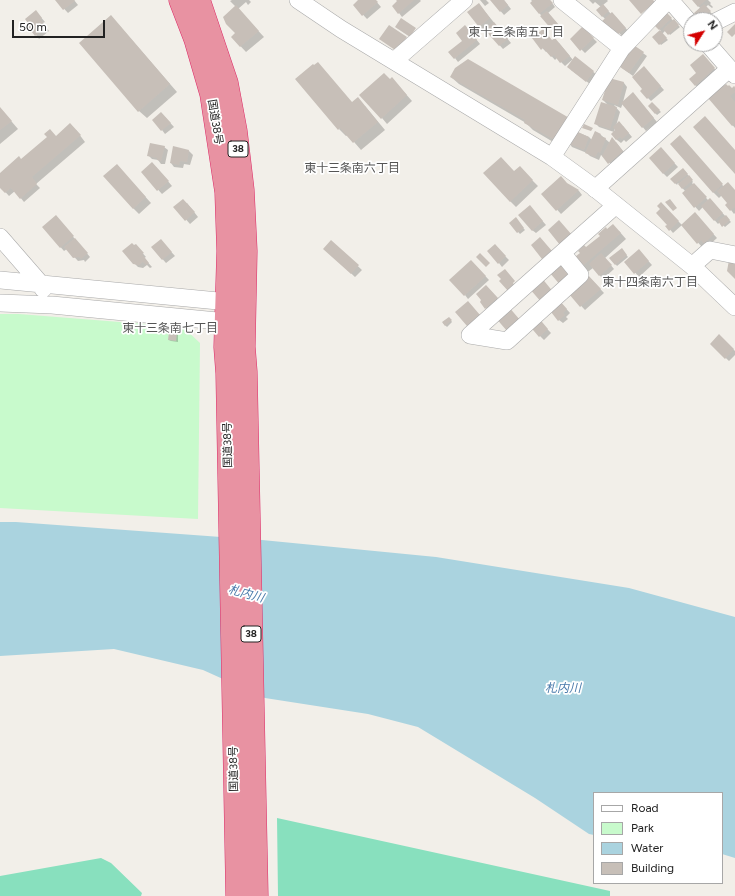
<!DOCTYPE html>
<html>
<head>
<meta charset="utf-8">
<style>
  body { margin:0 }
  #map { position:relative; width:735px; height:896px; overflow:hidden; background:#f2efe9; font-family:Figtree,sans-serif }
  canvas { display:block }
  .legend { position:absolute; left:593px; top:792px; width:130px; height:92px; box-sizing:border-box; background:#fff; border:1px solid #a7a7a7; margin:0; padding:5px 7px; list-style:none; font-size:12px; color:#222 }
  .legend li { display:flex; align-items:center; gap:8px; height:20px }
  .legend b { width:20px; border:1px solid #a7a7a7 }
  .north { position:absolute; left:683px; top:12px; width:40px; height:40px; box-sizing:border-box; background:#fff; border:1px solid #a7a7a7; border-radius:50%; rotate:54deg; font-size:11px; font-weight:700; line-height:16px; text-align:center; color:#222 }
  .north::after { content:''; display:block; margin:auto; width:14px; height:18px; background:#d40000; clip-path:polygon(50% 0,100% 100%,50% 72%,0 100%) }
  .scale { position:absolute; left:12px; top:20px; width:93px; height:18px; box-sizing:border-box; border:2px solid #222; border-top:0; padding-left:5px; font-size:12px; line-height:14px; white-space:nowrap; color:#222; -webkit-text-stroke:3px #fff; paint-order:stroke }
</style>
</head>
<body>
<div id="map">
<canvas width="735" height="896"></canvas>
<ul class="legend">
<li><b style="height:5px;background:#fff"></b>Road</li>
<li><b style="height:11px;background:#c8facc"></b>Park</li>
<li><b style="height:11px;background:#aad3df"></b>Water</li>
<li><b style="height:11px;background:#c7bfb8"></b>Building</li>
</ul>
<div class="north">N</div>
<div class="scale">50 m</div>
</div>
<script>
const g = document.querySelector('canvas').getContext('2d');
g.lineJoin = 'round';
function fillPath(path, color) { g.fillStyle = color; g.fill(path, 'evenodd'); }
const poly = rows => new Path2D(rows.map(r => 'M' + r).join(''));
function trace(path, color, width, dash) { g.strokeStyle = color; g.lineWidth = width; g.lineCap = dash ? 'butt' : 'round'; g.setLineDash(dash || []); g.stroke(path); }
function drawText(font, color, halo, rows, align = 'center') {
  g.font = font + ' Figtree,"Noto Sans JP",sans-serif'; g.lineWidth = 3.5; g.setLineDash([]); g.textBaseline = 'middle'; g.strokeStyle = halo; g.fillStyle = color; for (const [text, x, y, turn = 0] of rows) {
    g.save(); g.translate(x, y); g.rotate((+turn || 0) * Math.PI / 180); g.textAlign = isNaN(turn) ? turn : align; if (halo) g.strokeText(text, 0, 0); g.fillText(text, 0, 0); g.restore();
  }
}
fillPath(poly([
  [0,314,19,314,183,327,200,343,198,519,0,508]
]), '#c8facc');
fillPath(poly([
  [277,818,610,891,610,896,278,896],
  [101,858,111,863,142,893,141,896,0,896,0,876]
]), '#88e0be');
fillPath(poly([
  [0,522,16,522,262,540,436,557,629,588,735,617,735,858,722,854,722,793,594,793,594,835,589,834,535,798,418,727,368,714,265,698,203,670,114,649,0,656]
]), '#aad3df');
fillPath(poly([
  [56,0,74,0,78,5,68,13],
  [232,0,249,0,251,2,248,5,246,2,238,9,264,37,246,52,232,37,236,34,236,7,230,1],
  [360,0,375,0,381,7,367,19,354,5],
  [398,0,420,0,421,1,402,17,399,13,399,2],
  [480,0,486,0,489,3,485,6],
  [491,0,504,0,511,9,504,15],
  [531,0,550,0,555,7,548,13,560,27,554,31,531,3,533,2],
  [589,0,607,0,608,1,603,5,611,14,616,17,629,32,623,37,619,33,616,35,605,19,597,10,601,7,595,2,593,4],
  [693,0,708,0,711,3,710,4,713,7,712,8,708,5,706,7,712,14,705,20,702,20,701,9],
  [482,8,511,43,503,49,485,29,483,30,480,27,469,13],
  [664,12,680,27,670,35,666,30,662,34,668,40,661,45,654,37,661,31,653,22],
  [39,15,45,22,43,23,49,31,39,39,36,35],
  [118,24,177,92,147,118,139,111],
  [583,28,597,42,585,53,571,39],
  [469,30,480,44,458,62,455,58],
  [533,38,559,43,573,60,575,57,597,75,590,84,571,70,572,60,565,66,557,58,555,60,547,51,546,52],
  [632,45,647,56,633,76,622,68],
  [706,59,718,73,699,89,690,79,698,73],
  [647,71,664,90,651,101,641,91,643,89],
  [451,77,589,137,592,140,595,132,601,135,610,143,616,142,626,155,613,166,601,155,599,160,590,156,587,153,572,147,569,143,565,149,533,130,526,123,459,84],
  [609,79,624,83,627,87,623,102,636,97,657,122,646,131,623,103,621,108,614,105,620,112,616,126,623,126,632,137,626,142,624,140,621,143,617,140,613,134,617,130,615,128,614,132,599,127,595,123,609,106,603,100],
  [390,80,397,84,412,101,387,124,382,118],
  [734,87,735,88,735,128,709,98,732,89],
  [352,103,365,106,385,130,361,150,348,135,346,136,339,129],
  [652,103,661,112,657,115,649,106],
  [0,108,18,129,0,144],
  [165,117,174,127,165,134,162,130],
  [76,130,85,142,36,184,40,188,24,202,15,191,9,196,0,186,0,174,22,160,48,137,56,137],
  [685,142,724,187,735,191,735,213,734,214,731,210,729,203,722,195,719,198,713,192],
  [164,147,168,150,165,164,161,164,158,160,152,159,148,155],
  [174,148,189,151,193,155,190,165,184,164,183,168,174,167,171,163],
  [664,152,678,167,667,177,663,173],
  [156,167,172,186,162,194,142,172],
  [122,171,151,203,139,214,133,208],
  [685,171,693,182,692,183,708,200,713,203,731,222,725,227,720,222,718,224,703,207,699,211,683,193,685,191,678,183,677,185,672,179],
  [525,173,538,186,516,207,510,201],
  [567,184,579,191,582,195,561,214,543,194],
  [187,203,198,217,190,224,175,207],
  [661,204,682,225,695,214,717,238,708,246,705,243,702,247,682,225,673,233,667,226,668,225,657,213,662,209,659,206],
  [533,210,546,225,536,233,532,230],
  [515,219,525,230,520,234,510,223],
  [59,220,90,257,85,262,84,260,78,261,67,249,64,251,43,227],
  [608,231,619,231,626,239,605,258,614,269,603,279,593,268,585,274,580,269],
  [331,241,362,270,355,277,325,249],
  [164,244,175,256,166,263,152,247],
  [139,249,146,257,144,258,152,267,150,268,147,265,143,268,138,267,134,263],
  [498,249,509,260,502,267,499,263],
  [623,251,628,257,617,266,611,258],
  [642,254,652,265,639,277,626,262],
  [475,265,489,280,468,299,465,295],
  [591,279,604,293,585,310,570,294],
  [490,290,500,302,490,312,481,302],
  [562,304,570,313,566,317,568,319,563,323,559,320],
  [449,318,452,322,447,327,443,323],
  [537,318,551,333,544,340,529,325],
  [176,334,178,335,178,342,171,341,169,340],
  [719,335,735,351,735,355,729,361,711,344]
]), '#0003');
fillPath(poly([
  [55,0,74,0,75,1,63,10],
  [358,0,376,0,378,2,362,16,353,5],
  [396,0,414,0,398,14,392,6,397,1],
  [490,0,504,0,508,5,500,12],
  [533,0,550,0,553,3,539,14,530,3],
  [629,0,653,0,655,2,641,14],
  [692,0,706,0,698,7],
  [479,3,490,18,479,27,467,12],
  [603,4,609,11,602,17,596,10],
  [704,4,711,11,702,20,700,20,694,13],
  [236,5,259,31,240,47,231,37,235,33,226,24,223,17],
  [36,10,42,18,40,19,46,27,35,36,28,27,30,26,25,19],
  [664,10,672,18,659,30,651,22],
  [547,11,559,25,552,30,540,16],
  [612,12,626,28,618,34,615,30,612,32,602,21],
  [111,15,170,84,138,112,79,43],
  [401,18,416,28,410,37,395,27],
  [674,19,679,25,668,35,663,29],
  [494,22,508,39,499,46,484,29],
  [735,24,735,34,732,37,727,32],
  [389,25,407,37,399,48,395,50,379,39],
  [465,25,477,40,454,59,448,52,462,41,456,33],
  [583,26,594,38,580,51,570,39],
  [543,29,552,40,555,38,570,56,560,63,554,55,551,57,543,48,541,50,532,38],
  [660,30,667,38,659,45,652,37],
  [632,44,644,52,629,73,617,65],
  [703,54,715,68,695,86,689,79,696,73,690,65],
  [575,56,594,71,586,82,567,67],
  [468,59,571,119,558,142,524,123,525,120,450,77,455,68],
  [318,62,352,102,358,97,378,122,353,143,340,128,338,130,295,79,313,64,314,65],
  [644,66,661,86,647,99,640,91,642,89,632,77],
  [384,73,390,79,392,77,407,95,381,119,359,95],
  [609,78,624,82,618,105,602,100],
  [726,84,728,86,729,85,732,88,734,86,735,87,734,90,735,92,730,96,735,102,735,124,732,126,708,98,723,85,723,86],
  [633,92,654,118,642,128,621,103],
  [601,102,617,107,610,129,594,124],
  [652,102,660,110,655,114,648,106],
  [0,107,12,121,0,130],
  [161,112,171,123,161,131,152,120],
  [705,116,735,150,735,174,693,127],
  [619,121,629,133,622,139,620,137,616,140,611,134,615,130,613,127],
  [70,123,81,135,32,177,37,184,20,199,11,188,5,193,0,188,0,173,19,156,21,159,47,137,44,134,50,129,56,136],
  [584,124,593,128,591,131,582,128],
  [573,130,589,137,584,150,567,143],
  [595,131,601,134,600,136,606,138,600,153,598,152,595,157,585,153],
  [680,135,723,184,713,193,670,144],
  [612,137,623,151,608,164,602,156],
  [150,143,165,146,161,161,157,160,157,158,147,156],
  [173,146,189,150,187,162,180,161,179,165,170,163],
  [661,147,675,163,663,174,649,158],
  [501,157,514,171,520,166,533,180,510,202,483,173],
  [152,162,169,181,157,191,141,172],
  [117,164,146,197,133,209,103,176],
  [683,168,688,174,675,184,670,179],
  [689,175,693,180,682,189,678,184],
  [561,176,567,183,579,190,556,211,541,194],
  [728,182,735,190,735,207,730,211,725,205,727,203,717,191],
  [694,183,707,197,694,208,682,193],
  [710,198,723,213,714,221,701,206],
  [183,199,195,212,185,221,173,207],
  [670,199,677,208,673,211,665,202],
  [661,202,679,221,669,231,665,226,667,225,656,213,660,209,657,206],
  [530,205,543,221,532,231,518,215],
  [695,212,714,234,704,244,701,240,697,244,681,225],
  [56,215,74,236,60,248,42,227],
  [726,215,730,220,722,227,718,221],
  [516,217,524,228,517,233,509,223],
  [559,220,572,235,560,245,548,230],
  [613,224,621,233,579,269,571,260,580,253,578,251,584,245,586,247,600,236,598,234,606,227,607,229],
  [540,237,552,251,542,259,531,245],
  [75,238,88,253,81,259,79,257,73,258,64,247],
  [161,239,172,252,162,260,151,247],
  [331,240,359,265,351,274,323,249],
  [132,243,134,245,136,244,144,253,142,254,149,263,146,265,143,262,139,265,133,264,122,251],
  [495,244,506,256,498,264,487,251],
  [622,248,627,255,615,265,609,258],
  [639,249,649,261,634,274,624,262],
  [480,253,490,263,486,267,476,257],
  [601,253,612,265,599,276,589,264],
  [471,260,486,276,464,296,449,280],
  [729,260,735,262,735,279,727,271],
  [562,262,573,275,561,286,550,273],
  [505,269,515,281,513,283,515,286,509,292,499,281,501,279,497,275],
  [587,274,601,289,580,307,569,294],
  [541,277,554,293,542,303,529,288],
  [486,285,498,298,485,309,480,302,481,300,476,294],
  [558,299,567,309,563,313,565,315,558,321,548,308],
  [468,301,480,315,467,326,455,312],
  [508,306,520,320,507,331,495,317],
  [537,316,548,329,539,337,528,324],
  [449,317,452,320,445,326,442,322],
  [169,332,177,333,176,341,168,340],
  [719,334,734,349,725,359,710,344]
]), '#c7bfb8');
const minor = poly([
  [298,0,341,29,552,157,592,186,692,266,735,307],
  [562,0,622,48],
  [670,0,691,24],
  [715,22,735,12],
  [708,44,735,75],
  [394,61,464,0],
  [552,157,622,48,668,0],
  [595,189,729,69],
  [0,237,40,283,43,289],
  [562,253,580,275,507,341,470,335,562,253,616,205],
  [692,266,710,250,735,255],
  [0,280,239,303],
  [0,303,52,305,238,323]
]);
const highway = poly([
  [180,0,195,39,211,94,226,192,228,251,225,347,227,373,237,896],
  [199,0,227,83,236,131,243,190,246,251,244,347,246,372,257,896]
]);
trace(minor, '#a9a9a9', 18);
trace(highway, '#dc2a67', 23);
trace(minor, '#fff', 17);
trace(highway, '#e892a2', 22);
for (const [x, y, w] of [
  [238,149,20],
  [251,634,20]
]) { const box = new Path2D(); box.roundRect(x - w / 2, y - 8, w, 16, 3); g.fillStyle = '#fff'; g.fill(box); trace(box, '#222', 1); }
drawText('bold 10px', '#222', null, [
  ["38",238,149],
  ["38",251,634]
]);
drawText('11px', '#222', '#fff', [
  ["国道38号",215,122,81],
  ["国道38号",228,445,-91],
  ["国道38号",234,769,-91]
]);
drawText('12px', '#555', '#fff', [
  ["東十三条南五丁目",516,32],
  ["東十三条南六丁目",352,168],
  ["東十四条南六丁目",650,282],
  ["東十三条南七丁目",170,328]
]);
drawText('italic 12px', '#4a7aab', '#fff', [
  ["札内川",246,594,15],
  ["札内川",563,688]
]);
</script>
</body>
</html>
